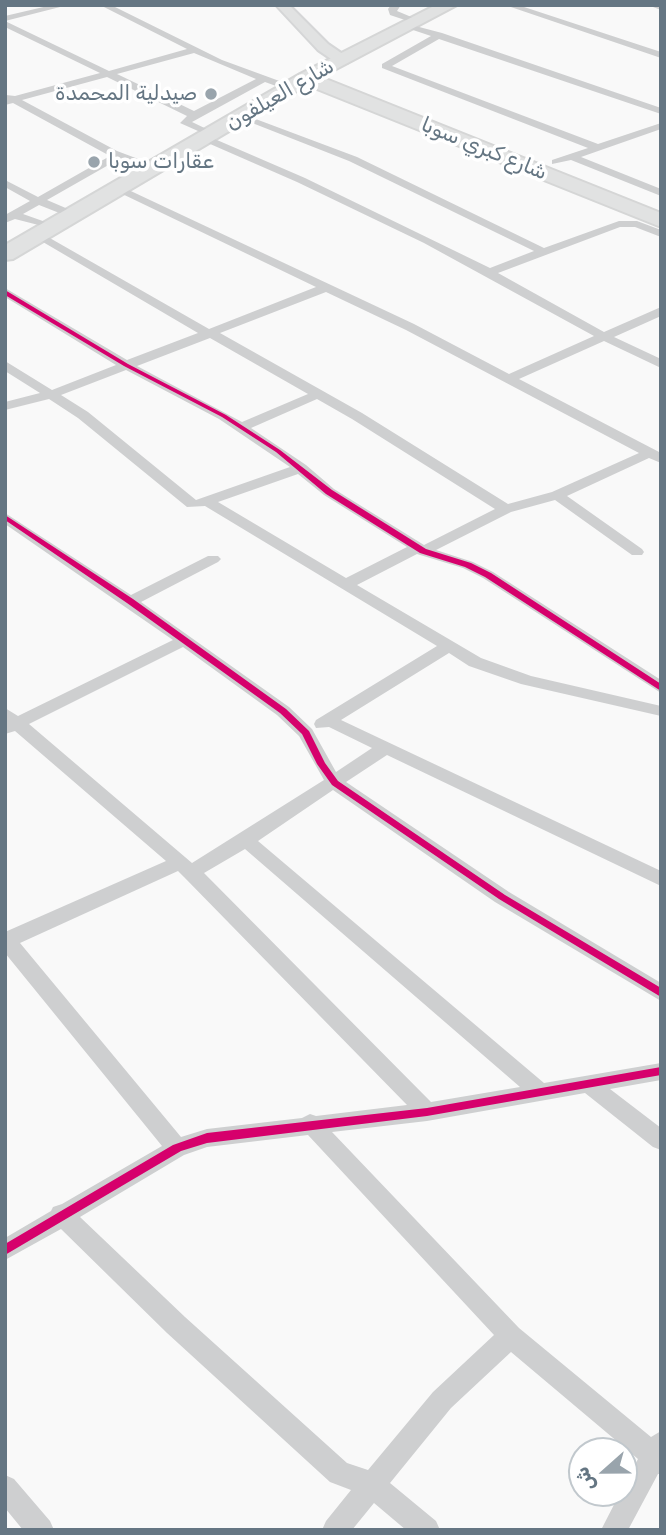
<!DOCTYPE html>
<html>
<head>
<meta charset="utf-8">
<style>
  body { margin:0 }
  #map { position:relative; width:666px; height:1535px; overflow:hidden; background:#f9f9f9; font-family:Rubik,Cairo,sans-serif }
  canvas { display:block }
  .frame { position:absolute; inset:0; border:7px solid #657683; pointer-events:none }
  .north { position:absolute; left:568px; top:1437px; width:70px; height:70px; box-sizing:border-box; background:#fff; border:2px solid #c1c8cd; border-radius:50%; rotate:249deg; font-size:19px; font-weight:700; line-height:28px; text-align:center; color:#657683 }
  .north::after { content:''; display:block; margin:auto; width:24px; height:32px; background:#99a4ac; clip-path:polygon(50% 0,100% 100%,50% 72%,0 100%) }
</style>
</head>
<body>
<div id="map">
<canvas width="666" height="1535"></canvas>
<div class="frame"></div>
<div class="north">ش</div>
</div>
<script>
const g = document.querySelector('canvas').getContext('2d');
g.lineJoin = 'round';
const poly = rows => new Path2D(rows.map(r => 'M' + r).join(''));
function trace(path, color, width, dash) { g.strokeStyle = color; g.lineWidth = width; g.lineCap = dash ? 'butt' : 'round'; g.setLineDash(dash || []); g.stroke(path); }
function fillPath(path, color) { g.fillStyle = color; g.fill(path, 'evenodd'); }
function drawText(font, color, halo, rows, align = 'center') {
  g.font = font + ' Rubik,Cairo,sans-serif'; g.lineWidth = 7; g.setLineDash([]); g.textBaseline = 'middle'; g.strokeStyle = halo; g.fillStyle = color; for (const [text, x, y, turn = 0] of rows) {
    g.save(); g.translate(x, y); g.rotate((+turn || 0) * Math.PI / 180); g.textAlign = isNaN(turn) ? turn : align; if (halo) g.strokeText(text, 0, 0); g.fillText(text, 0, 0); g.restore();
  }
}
const secondary = poly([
  [276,5,289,5,328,44,347,57,347,63,337,63,318,50,276,5]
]);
const highway = poly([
  [436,5,457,5,321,77,661,213,661,227,307,85,13,259,5,260,5,245,300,74,436,5]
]);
trace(secondary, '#d5d6d7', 4);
trace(highway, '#d5d6d6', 4);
fillPath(poly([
  [52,5,68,5,5,21,109,71,187,49,100,5,111,5,222,60,293,86,295,88,290,91,265,82,192,122,217,134,210,137,305,178,490,268,534,251,349,161,237,117,245,115,357,157,544,248,619,221,637,221,661,230,661,237,635,227,620,227,498,273,604,332,661,307,661,316,614,337,661,359,661,368,604,341,519,379,661,453,661,463,649,458,567,496,642,549,644,552,642,555,632,555,555,500,511,512,436,550,473,562,493,572,661,680,661,693,483,578,463,568,417,554,357,585,481,658,531,676,661,706,661,716,521,684,469,666,449,653,341,720,661,871,661,886,387,755,346,782,509,892,661,983,661,1001,495,902,333,790,258,841,544,1083,661,1063,661,1080,610,1089,661,1128,661,1150,653,1147,585,1093,427,1121,332,1132,519,1328,651,1437,661,1431,661,1474,658,1474,628,1530,601,1530,620,1493,624,1493,624,1485,638,1459,511,1352,451,1408,390,1483,436,1521,440,1530,406,1530,374,1503,352,1530,322,1530,326,1521,351,1490,330,1482,167,1333,61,1229,5,1260,5,1238,51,1211,53,1207,62,1204,162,1146,5,953,5,932,166,861,15,731,5,734,5,708,18,716,173,640,5,524,5,513,131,595,208,556,218,556,221,559,218,562,141,602,289,707,312,729,336,772,372,748,329,727,316,728,314,724,316,720,437,646,205,506,187,507,78,418,49,399,5,410,5,402,40,393,5,371,5,361,52,390,116,365,5,297,5,288,127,360,198,333,31,235,41,233,209,329,316,287,114,190,114,186,118,185,414,324,509,374,594,336,424,243,297,182,201,140,201,136,207,135,180,123,187,116,107,77,22,100,117,151,157,166,157,170,149,170,119,159,47,200,75,212,75,216,67,216,39,205,23,214,54,225,54,229,15,219,5,223,5,215,30,201,5,187,5,180,38,197,110,156,13,103,5,105,6,95,15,96,100,73,5,27,5,16,52,5],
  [194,53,256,79,194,111,117,74,194,53],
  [326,292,406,330,639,453,552,492,508,504,362,413,220,333,326,292],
  [210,338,308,394,242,422,137,366,210,338],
  [126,370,219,419,290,467,196,500,88,412,61,395,126,370],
  [317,399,352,419,495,509,424,545,334,489,306,465,251,428,317,399],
  [298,474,324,495,407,547,346,578,218,502,298,474],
  [183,647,277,715,299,736,324,780,192,863,29,724,183,647],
  [245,849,520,1087,431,1102,204,873,245,849],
  [178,871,184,877,407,1105,316,1116,310,1114,302,1118,207,1129,181,1137,20,943,178,871],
  [308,1135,494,1335,433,1392,368,1470,347,1463,185,1317,80,1217,184,1155,207,1147,308,1135],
  [391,5,401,5,397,11,421,21,417,24,390,15,388,9,391,5],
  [505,5,518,5,661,52,661,58,505,5],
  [652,5,661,5,661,10,653,7,652,5],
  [404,23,442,33,661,108,661,114,439,39,392,66,598,144,661,123,661,129,581,157,661,189,661,196,571,160,552,164,552,160,588,148,382,68,382,64,431,36,404,27,404,23],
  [5,1475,14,1479,50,1521,54,1530,23,1530,5,1508,5,1475]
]), '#cecfd0');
fillPath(secondary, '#e1e2e2');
fillPath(highway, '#e1e2e2');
fillPath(poly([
  [5,290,128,364,226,415,280,450,332,490,426,549,471,563,491,573,661,684,661,691,485,577,465,567,420,553,326,494,276,452,222,417,124,366,5,295,5,290],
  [5,515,133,599,286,709,309,731,325,763,338,781,505,895,661,988,661,997,499,899,332,785,317,764,302,734,280,713,127,603,5,520,5,515],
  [661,1067,661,1075,427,1116,207,1143,181,1151,5,1255,5,1244,173,1145,207,1133,427,1108,661,1067]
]), '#d6006c');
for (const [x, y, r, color] of [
  [211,94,7,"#99a4ac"],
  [94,162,7,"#99a4ac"]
]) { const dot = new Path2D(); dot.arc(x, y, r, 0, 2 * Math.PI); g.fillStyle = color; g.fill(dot); trace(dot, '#fff', 2.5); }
drawText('21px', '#657683', '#fff', [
  ["صيدلية المحمدة",197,94],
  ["عقارات سوبا",108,162,"left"]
], 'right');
drawText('21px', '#657683', '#fff', [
  ["شارع العيلفون",280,95,-30],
  ["شارع كبري سوبا",484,149,22]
]);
</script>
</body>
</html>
